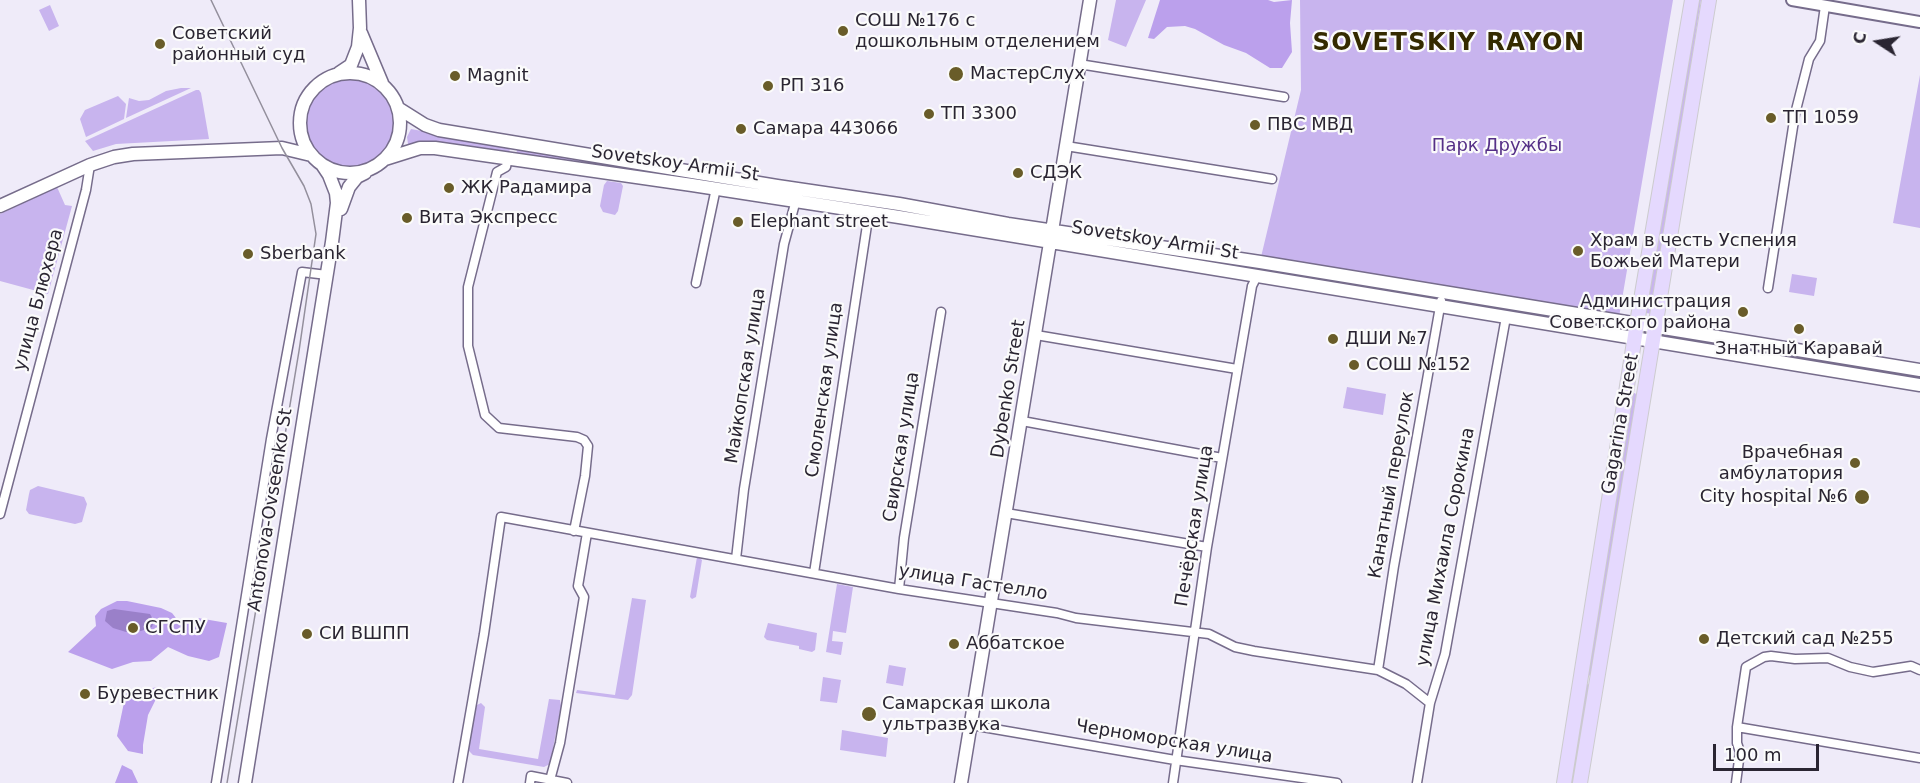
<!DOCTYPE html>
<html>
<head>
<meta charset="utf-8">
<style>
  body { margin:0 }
  #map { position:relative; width:1920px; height:783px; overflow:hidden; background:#efebf9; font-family:"DejaVu Sans",sans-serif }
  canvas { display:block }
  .north { position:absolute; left:1848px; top:12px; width:60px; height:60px; -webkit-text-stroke:4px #fbfbfb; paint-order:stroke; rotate:282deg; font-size:16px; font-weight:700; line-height:24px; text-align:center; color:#2a2532 }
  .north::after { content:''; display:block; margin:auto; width:21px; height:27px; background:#2a2532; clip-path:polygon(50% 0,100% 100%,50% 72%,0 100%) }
  .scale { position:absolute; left:1713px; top:744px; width:106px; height:27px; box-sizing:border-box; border:3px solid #2a2532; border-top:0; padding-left:8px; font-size:18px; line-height:21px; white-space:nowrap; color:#2a2532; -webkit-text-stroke:4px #fbfbfb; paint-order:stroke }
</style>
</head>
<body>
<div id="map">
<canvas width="1920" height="783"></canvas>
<div class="north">С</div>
<div class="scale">100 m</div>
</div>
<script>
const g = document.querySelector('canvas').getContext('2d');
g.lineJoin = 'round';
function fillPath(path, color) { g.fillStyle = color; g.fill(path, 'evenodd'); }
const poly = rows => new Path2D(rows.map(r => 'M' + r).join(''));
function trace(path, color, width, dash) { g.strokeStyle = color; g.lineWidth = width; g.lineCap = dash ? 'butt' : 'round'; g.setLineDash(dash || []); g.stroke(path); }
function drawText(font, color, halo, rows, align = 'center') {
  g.font = font + ' "DejaVu Sans",sans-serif'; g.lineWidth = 4.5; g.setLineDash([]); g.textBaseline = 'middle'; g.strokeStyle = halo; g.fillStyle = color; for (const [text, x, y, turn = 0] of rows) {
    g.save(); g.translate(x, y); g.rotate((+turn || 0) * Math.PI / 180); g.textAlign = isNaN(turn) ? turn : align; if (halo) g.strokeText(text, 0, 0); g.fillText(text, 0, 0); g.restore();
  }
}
fillPath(poly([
  [1116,0,1146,0,1126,47,1108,40],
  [1300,0,1673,0,1619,317,1261,257,1301,90],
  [1695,0,1701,0,1652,314,1646,313],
  [50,5,59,26,49,31,39,10],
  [1920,75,1920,228,1893,223],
  '305 123a45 45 0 1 1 90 0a45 45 0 1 1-90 0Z',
  [181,88,191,88,126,118,129,98,139,101,149,100,166,91],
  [196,90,199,90,201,93,209,139,116,144,93,151,85,141],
  [118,96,126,104,124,119,86,137,80,119,85,110],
  [411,129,510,147,509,155,408,144,407,137],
  [518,145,600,158,599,167,516,155],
  [607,181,621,183,623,186,618,211,615,215,603,212,600,206,604,185],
  [57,187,65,205,72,206,48,294,0,281,0,214],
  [1792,274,1817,278,1814,296,1789,292],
  [1347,387,1386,394,1383,415,1343,408],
  [1635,393,1637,396,1592,676,1587,675,1632,394],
  [38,486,84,497,87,504,82,522,75,524,29,514,26,510,29,494,30,490],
  [697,557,699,557,702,560,696,597,692,599,690,597],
  [837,584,853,587,846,633,833,631,832,641,843,642,841,655,826,652],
  [632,598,646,600,632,695,628,700,576,693,577,690,615,695],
  [768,623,817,633,815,650,812,652,799,649,799,646,767,640,764,637],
  [889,665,906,668,903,686,886,683],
  [823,677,841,680,837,703,820,701],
  [1586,684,1591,685,1575,783,1569,783],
  [549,699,560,700,561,706,550,764,544,767,473,755,470,752,468,749,475,706,481,703,485,707,479,749,538,759],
  [842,730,888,738,886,757,840,750]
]), '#c8b4ee');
fillPath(poly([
  [1160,0,1268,0,1274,2,1292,0,1290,23,1292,52,1282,68,1270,68,1246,53,1224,45,1195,29,1185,26,1167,27,1154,39,1148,38],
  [117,601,127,601,161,608,172,613,180,623,198,618,227,623,219,657,209,661,188,656,168,647,151,661,133,662,112,669,68,652,96,626,95,616,101,609],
  [158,687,155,701,148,715,143,745,143,754,128,751,117,736,126,693],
  [122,765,132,770,138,783,115,783]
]), '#bba0ec');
fillPath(poly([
  [114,609,150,614,154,621,152,627,141,631,126,632,113,628,105,621,107,611]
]), '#9a80c9');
const minor = poly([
  [1079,64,1284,97],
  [1066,146,1272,179],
  [508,158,506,167,497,172,468,287,468,346,485,415,499,428,577,437,584,440,588,446,585,476,574,531],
  [696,283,716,188],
  [1768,288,1795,114,1809,59,1820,41,1825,6],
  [1036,335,1237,369],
  [1022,421,1222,458],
  [1006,513,1207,547],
  [0,514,86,190,90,165],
  [736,559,744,489,784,244,796,200],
  [814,573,869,212],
  [899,589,904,538,941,312],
  [1378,670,1394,566,1441,301],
  [971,725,1175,760,1337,783],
  [1737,727,1920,758],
  [550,780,560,743,584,597,578,586,587,533],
  [216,783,271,439,302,272,327,275],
  [458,783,484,634,501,517,899,589,1057,613,1076,618,1209,634,1235,647,1254,651,1378,670,1406,684,1430,703],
  [530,783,531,776,567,783],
  [1173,783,1207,547,1252,286,1257,276],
  [1417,783,1430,703,1445,654,1506,317],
  [1736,783,1740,752,1737,743,1737,727,1746,667,1764,657,1771,656,1795,659,1828,658,1850,667,1873,672,1911,666,1920,670]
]);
const tertiary = poly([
  [1792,0,1920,22]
]);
const secondary = poly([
  [361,33,382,83],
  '300 123a50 50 0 1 1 100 0a50 50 0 1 1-100 0Z',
  [339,73,351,65,358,47,360,28,359,0],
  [398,108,425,125,439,130,777,186,899,204,1008,224,1260,262,1920,370],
  [385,159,420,148,435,148,692,185,899,217,1920,385],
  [0,206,90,165,114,157,133,154,282,148,311,155],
  [341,209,349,187,357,177,365,173],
  [245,783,332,242,337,203,336,193,329,175,323,166],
  [961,783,1090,0]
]);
const primary = poly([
  [1564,783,1637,323,1692,0],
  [1580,783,1709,0]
]);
trace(minor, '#766c8b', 11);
trace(tertiary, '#766c8b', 14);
trace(secondary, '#766c8b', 15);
trace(primary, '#cccbce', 16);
trace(minor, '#fff', 8);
trace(tertiary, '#fff', 10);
trace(secondary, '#fff', 12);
trace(primary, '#e5d9fe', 14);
trace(poly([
  [211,0,282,148,304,186,311,204,316,234,299,351,227,783]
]), '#938f9c', 1.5);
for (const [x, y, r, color] of [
  [843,31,6,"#695c29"],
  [160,44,6,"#695c29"],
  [956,74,8,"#695c29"],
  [455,76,6,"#695c29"],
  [768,86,6,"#695c29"],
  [929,114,6,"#695c29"],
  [1771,118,6,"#695c29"],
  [1255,125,6,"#695c29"],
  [741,129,6,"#695c29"],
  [1018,173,6,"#695c29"],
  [449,188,6,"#695c29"],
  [407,218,6,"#695c29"],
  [738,222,6,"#695c29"],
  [1578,251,6,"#695c29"],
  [248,254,6,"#695c29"],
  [1743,312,6,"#695c29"],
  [1799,329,6,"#695c29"],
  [1333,339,6,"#695c29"],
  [1354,365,6,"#695c29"],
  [1855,463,6,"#695c29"],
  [1862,497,8,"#695c29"],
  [133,628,6,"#695c29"],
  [307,634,6,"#695c29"],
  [1704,639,6,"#695c29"],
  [954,644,6,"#695c29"],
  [85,694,6,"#695c29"],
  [869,714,8,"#695c29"]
]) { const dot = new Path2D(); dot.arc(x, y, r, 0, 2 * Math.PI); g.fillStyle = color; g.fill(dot); trace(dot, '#fbfbfb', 2); }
drawText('18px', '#2a2532', '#fbfbfb', [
  ["СОШ №176 с",855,21],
  ["дошкольным отделением",855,42],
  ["Советский",172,34],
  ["районный суд",172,55],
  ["МастерСлух",970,74],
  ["Magnit",467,76],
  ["РП 316",780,86],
  ["ТП 3300",941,114],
  ["ТП 1059",1783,118],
  ["ПВС МВД",1267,125],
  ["Самара 443066",753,129],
  ["СДЭК",1030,173],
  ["ЖК Радамира",461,188],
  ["Вита Экспресс",419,218],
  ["Elephant street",750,222],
  ["Храм в честь Успения",1590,241],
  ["Божьей Матери",1590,262],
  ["Sberbank",260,254],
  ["Администрация",1731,302,"right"],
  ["Советского района",1731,323,"right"],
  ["ДШИ №7",1345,339],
  ["Знатный Каравай",1799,349,"center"],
  ["СОШ №152",1366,365],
  ["Врачебная",1843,453,"right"],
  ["амбулатория",1843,474,"right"],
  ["City hospital №6",1848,497,"right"],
  ["СГСПУ",145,628],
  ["СИ ВШПП",319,634],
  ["Детский сад №255",1716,639],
  ["Аббатское",966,644],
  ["Буревестник",97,694],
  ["Самарская школа",882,704],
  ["ультразвука",882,725]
], 'left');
drawText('18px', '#553087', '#fbfbfb', [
  ["Парк Дружбы",1497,146]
]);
drawText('18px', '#2a2532', '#fbfbfb', [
  ["Sovetskoy Armii St",675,164,8],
  ["Sovetskoy Armii St",1155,241,9],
  ["улица Блюхера",39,300,-75],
  ["Майкопская улица",746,376,-81],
  ["Dybenko Street",1009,389,-81],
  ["Смоленская улица",825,390,-82],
  ["Gagarina Street",1621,424,-80],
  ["Свирская улица",902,447,-81],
  ["Канатный переулок",1392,485,-80],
  ["Antonova-Ovseenko St",271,510,-81],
  ["Печёрская улица",1195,526,-81],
  ["улица Михаила Сорокина",1446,547,-79],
  ["улица Гастелло",973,583,9],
  ["Черноморская улица",1174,742,9]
]);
g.letterSpacing = '1.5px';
drawText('bold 24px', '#342a00', '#fbfbfb', [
  ["SOVETSKIY RAYON",1449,44]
]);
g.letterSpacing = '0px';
</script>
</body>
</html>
